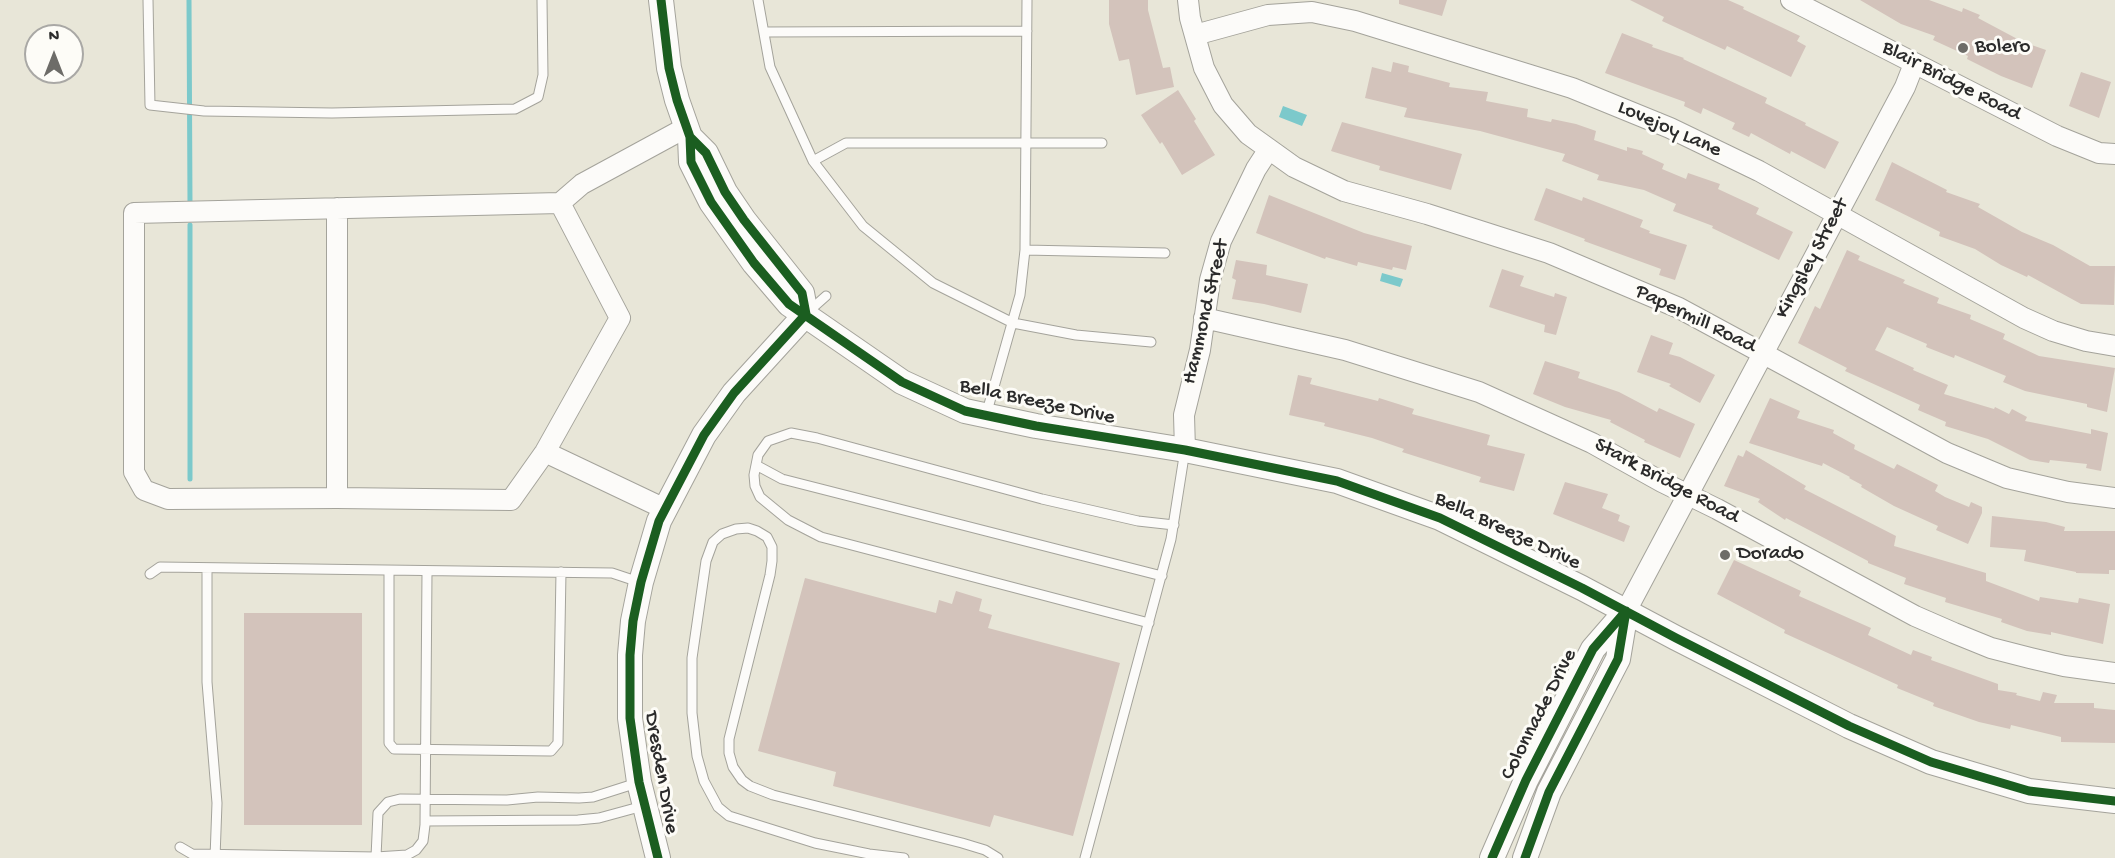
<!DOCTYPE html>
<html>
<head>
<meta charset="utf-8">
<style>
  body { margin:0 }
  #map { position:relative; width:2115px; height:858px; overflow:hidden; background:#e8e6d8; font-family:"Gochi Hand",sans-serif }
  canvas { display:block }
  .north { position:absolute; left:24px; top:24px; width:60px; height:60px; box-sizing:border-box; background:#fdfcf7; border:2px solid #a9a8a5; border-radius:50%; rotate:0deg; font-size:16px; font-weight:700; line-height:24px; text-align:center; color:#2b2b2b }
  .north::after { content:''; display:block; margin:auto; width:21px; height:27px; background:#6d6c68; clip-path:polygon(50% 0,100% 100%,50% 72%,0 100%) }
</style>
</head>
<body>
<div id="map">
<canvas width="2115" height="858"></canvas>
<div class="north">N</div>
</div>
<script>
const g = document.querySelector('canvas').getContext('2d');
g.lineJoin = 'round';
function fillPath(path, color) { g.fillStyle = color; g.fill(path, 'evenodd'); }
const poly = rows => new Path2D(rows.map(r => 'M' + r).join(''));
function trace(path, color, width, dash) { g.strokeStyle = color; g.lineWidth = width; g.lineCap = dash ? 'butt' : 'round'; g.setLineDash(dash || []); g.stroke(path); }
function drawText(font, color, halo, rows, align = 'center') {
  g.font = font + ' "Gochi Hand",sans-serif'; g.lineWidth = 6; g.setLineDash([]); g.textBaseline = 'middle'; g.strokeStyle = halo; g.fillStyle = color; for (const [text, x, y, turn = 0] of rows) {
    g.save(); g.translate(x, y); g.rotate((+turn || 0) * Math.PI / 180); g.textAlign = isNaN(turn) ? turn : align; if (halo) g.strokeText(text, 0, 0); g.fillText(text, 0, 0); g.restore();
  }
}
fillPath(poly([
  [1283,106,1307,115,1302,126,1279,117],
  [1382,273,1403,279,1400,287,1380,281]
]), '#7cc9cb');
trace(poly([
  [189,0,190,203],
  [190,225,190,479]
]), '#7cc9cb', 5);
fillPath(poly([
  [1109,0,1148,0,1148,10,1163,68,1170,67,1174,87,1136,95,1129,59,1119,61,1109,24],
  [1399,0,1447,0,1442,16,1399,4],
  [1630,0,1728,0,1744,7,1743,9,1800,36,1797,41,1806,46,1791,77,1727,46,1725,50,1662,21,1664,17],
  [1860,0,1929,0,1962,12,1963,8,1980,15,1978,18,2023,42,2046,50,2032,88,2001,76,1967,59,1968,56,1933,40,1935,36,1901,24],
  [1622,33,1653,45,1652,47,1684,58,1683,59,1767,98,1765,103,1806,123,1805,125,1839,142,1825,169,1791,151,1790,154,1751,133,1749,137,1732,129,1735,123,1703,108,1701,114,1684,106,1685,102,1605,73],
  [1393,62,1409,66,1408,72,1450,83,1449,87,1488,92,1486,101,1528,109,1527,117,1551,122,1552,119,1576,124,1596,131,1594,140,1627,151,1627,147,1643,151,1642,154,1664,164,1662,169,1686,179,1688,173,1720,184,1718,189,1759,208,1756,214,1793,232,1779,260,1712,228,1713,226,1673,211,1676,204,1644,190,1597,180,1599,175,1562,161,1565,154,1480,131,1404,117,1407,108,1365,98,1372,67,1391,72],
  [2081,72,2111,82,2099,118,2069,106],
  [1178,90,1196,119,1194,121,1215,155,1182,175,1162,142,1160,144,1141,115],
  [1342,122,1462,154,1451,190,1379,170,1380,166,1331,151],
  [1892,162,1947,190,1946,192,1980,204,1978,207,2022,232,2053,245,2090,266,2115,266,2114,305,2081,304,2028,275,2027,277,2001,265,1975,249,1939,236,1940,232,1875,200],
  [1546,188,1582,201,1583,197,1617,210,1643,220,1640,227,1650,231,1649,233,1687,245,1675,280,1659,275,1661,269,1584,241,1585,239,1534,220],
  [1269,195,1364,233,1412,246,1406,270,1393,267,1392,270,1358,262,1357,266,1326,257,1325,259,1256,233],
  [1847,250,1860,256,1858,260,1905,280,1903,283,1939,298,1937,303,1971,315,1970,319,2005,334,2003,339,2039,356,2115,368,2107,412,2087,407,2087,404,2025,391,2003,382,2006,376,1955,355,1954,358,1926,347,1927,344,1887,327,1875,350,1914,368,1913,370,1948,385,1944,394,1994,409,1995,407,2009,414,2012,409,2027,417,2025,421,2091,434,2091,429,2108,433,2101,471,2086,468,2087,464,2050,460,2049,463,2030,460,1988,439,1945,426,1946,422,1918,410,1920,405,1845,371,1847,368,1798,343,1815,306,1820,309],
  [1236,260,1267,265,1266,275,1308,284,1301,313,1264,304,1232,299,1236,280,1232,278],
  [1502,269,1524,276,1520,286,1554,297,1555,293,1567,297,1556,335,1544,332,1545,325,1489,307],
  [1651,335,1673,343,1669,354,1680,357,1715,375,1700,403,1669,386,1671,384,1637,372],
  [1545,361,1580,372,1578,378,1619,392,1657,412,1659,408,1695,424,1680,458,1644,442,1645,440,1610,422,1611,420,1565,407,1533,394],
  [1298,375,1312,378,1310,384,1378,401,1379,398,1414,409,1412,414,1490,435,1487,445,1525,454,1514,491,1479,482,1481,477,1402,452,1404,449,1372,438,1324,426,1325,423,1289,415],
  [1770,398,1800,411,1797,418,1834,430,1833,433,1855,445,1854,449,1894,469,1897,464,1938,485,1935,491,1945,497,1969,507,1971,502,1982,507,1982,513,1968,544,1936,530,1938,526,1894,506,1861,487,1862,485,1849,478,1850,477,1823,463,1822,466,1749,443],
  [1746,450,1806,486,1804,489,1896,536,1894,546,1986,573,1986,581,2039,601,2040,597,2078,603,2079,598,2110,604,2103,644,2051,632,2051,635,2027,631,2001,622,2002,619,1945,602,1946,598,1904,584,1906,578,1868,563,1868,561,1786,518,1785,520,1758,502,1760,499,1724,486,1738,455,1743,457],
  [1565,482,1608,494,1602,508,1620,515,1618,521,1630,526,1624,542,1553,514],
  [1992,516,2046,522,2065,527,2064,531,2115,531,2115,570,2109,570,2109,574,2076,573,2076,572,2024,561,2026,550,1990,547],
  [1734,560,1801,591,1799,596,1871,628,1868,635,1911,655,1913,650,1932,657,1931,660,1998,684,1998,690,2017,693,2016,695,2040,701,2043,692,2057,695,2054,703,2094,703,2094,708,2115,710,2115,743,2061,742,2061,737,2011,725,2010,729,1979,722,1933,706,1934,703,1897,688,1898,685,1784,633,1785,630,1717,594],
  [805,578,936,613,939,600,952,604,956,591,982,599,979,611,992,615,988,628,1120,663,1073,836,994,815,990,827,833,786,836,772,758,751],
  [244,613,362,613,362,825,244,825]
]), '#d3c3bb');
const service = poly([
  [148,0,150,105,204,111,332,113,515,109,538,97,543,75,542,0],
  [758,0,770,67,813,161,863,226,933,283,1013,323,1076,335,1151,342],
  [764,32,1027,31],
  [813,161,846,143,1102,143],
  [1025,250,1165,253],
  [808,312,826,296],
  [986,415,1020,295,1025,250,1027,0],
  [756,465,782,479,1162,576],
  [207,568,207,682,217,803,215,858],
  [389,571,389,743,394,749,551,751,558,743,561,572],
  [150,574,160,567,612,573,639,582],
  [1149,623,821,537,788,520,760,497,755,486,754,475,758,455,768,441,791,433,817,438,1042,499,1138,521,1174,525],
  [425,821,578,820,599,818,643,806],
  [180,847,192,854,376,857,407,855,416,850,423,841,425,825,427,572],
  [376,857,378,813,388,802,400,799,507,800,538,797,579,798,593,797,637,783],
  [904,858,869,854,815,843,729,816,718,807,704,781,697,756,692,713,692,658,706,561,713,542,722,534,736,529,748,528,757,531,767,537,772,547,772,561,770,575,729,739,729,753,733,767,742,780,750,786,773,795,962,843,985,850,998,858],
  [1085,858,1171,539,1185,450]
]);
const minor = poly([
  [1188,0,1190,18,1204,68,1223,105,1248,134,1294,167,1344,191,1427,214,1549,253,1679,308,1947,453,2007,478,2068,492,2115,498],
  [1791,0,2057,136,2099,153,2115,154],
  [1195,35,1268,15,1312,12,1355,21,1572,88,1670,128,1759,171,2024,318,2053,331,2086,341,2115,346],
  [560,203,620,318,545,452,511,500,337,498,168,499,144,490,134,472,134,213,560,203,582,184,687,127],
  [337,208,337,498],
  [1204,318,1345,350,1479,392,1592,443,1662,482,1717,509,1915,616,1954,633,1991,648,2030,658,2064,666,2115,673],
  [1185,450,1184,415,1200,350,1210,280,1221,241,1256,169,1269,149],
  [545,452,665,509],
  [1626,611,1905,87,1914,64]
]);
const tertiary = poly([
  [661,0,669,68,677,100,690,137,691,162,711,202,754,263,789,304,902,382,965,411,1036,426,1185,450,1337,481,1440,518,1582,588,1676,638,1849,726,1931,762,2029,791,2115,801],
  [690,137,706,153,725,192,744,220,802,293,806,314],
  [658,858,639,782,630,718,630,655,633,621,641,582,659,521,704,435,734,393,806,314],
  [1492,858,1526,780,1593,649,1626,611],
  [1525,858,1549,792,1618,659,1626,611]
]);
trace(service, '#a4a39b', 11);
trace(minor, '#a4a39b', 22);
trace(tertiary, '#a4a39b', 26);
trace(service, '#fcfbf9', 9);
trace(minor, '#fcfbf9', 20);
trace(tertiary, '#fcfbf9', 24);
trace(poly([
  [661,0,669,68,677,100,690,137,691,162,711,202,754,263,789,304,902,382,965,411,1036,426,1185,450,1337,481,1440,518,1582,588,1676,638,1849,726,1931,762,2029,791,2115,801],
  [690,137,706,153,725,192,744,220,802,293,806,314],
  [658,858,639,782,630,718,630,655,633,621,641,582,659,521,704,435,734,393,806,314],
  [1492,858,1526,780,1593,649,1626,611],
  [1525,858,1549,792,1618,659,1626,611]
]), '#1b5e20', 9);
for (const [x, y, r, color] of [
  [1963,48,6,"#6d6c68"],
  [1725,555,6,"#6d6c68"]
]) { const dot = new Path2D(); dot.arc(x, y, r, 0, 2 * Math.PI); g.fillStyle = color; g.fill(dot); trace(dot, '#fdfcf7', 2); }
drawText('21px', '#2b2b2b', '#fdfcf7', [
  ["Bolero",1975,48],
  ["Dorado",1737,555]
], 'left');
drawText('21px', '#2b2b2b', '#fdfcf7', [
  ["Blair Bridge Road",1951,82,27],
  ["Lovejoy Lane",1669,130,24],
  ["Kingsley Street",1813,259,-62],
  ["Hammond Street",1207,312,-77],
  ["Papermill Road",1695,320,26],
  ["Bella Breeze Drive",1037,403,12],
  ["Stark Bridge Road",1666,482,28],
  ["Bella Breeze Drive",1507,532,25],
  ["Colonnade Drive",1540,715,-63],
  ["Dresden Drive",660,773,80]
]);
</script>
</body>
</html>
